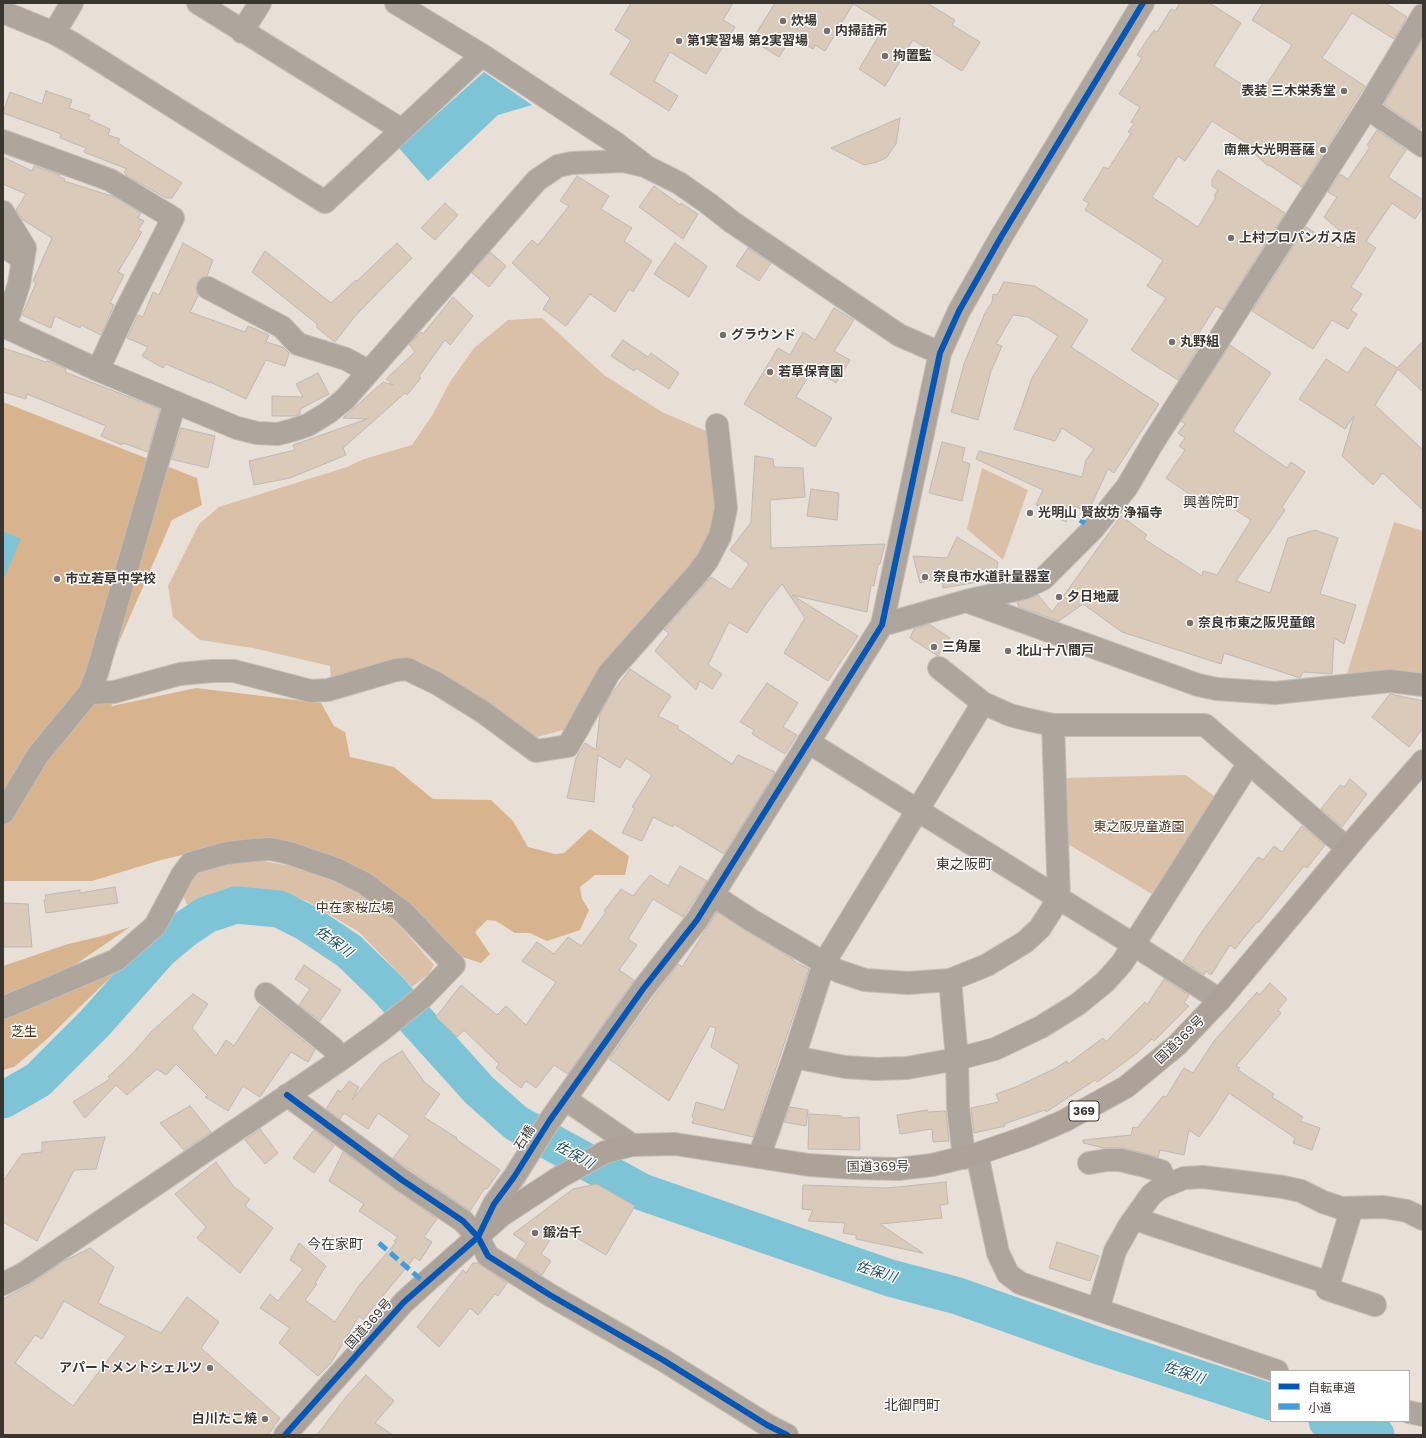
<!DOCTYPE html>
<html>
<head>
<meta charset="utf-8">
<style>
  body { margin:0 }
  #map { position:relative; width:1426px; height:1438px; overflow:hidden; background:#e8dfd7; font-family:"Work Sans","Noto Sans JP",sans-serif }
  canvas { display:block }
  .frame { position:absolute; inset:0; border:4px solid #3b352f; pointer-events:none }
  .legend { position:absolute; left:1270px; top:1370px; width:140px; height:52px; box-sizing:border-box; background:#fff; border:1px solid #b1aeac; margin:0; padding:5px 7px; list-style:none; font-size:12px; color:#3b352f }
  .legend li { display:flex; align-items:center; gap:8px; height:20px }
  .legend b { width:20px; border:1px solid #b1aeac }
</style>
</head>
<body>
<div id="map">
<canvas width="1426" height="1438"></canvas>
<div class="frame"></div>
<ul class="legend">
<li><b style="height:5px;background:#0057b8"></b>自転車道</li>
<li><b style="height:5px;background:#3f9de1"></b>小道</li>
</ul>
</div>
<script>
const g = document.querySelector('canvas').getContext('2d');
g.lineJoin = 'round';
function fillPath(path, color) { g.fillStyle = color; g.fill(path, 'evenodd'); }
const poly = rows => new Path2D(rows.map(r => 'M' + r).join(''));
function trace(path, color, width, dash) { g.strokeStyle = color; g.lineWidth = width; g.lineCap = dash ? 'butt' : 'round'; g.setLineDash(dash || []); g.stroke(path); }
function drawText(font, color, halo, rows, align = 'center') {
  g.font = font + ' "Work Sans","Noto Sans JP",sans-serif'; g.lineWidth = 3; g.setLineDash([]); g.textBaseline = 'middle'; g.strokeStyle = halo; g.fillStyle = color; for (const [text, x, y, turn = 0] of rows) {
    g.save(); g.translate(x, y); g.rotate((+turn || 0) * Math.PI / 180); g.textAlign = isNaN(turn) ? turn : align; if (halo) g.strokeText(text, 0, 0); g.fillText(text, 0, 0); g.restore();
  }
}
fillPath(poly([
  [542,318,604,375,662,412,706,431,716,507,711,533,692,568,566,729,534,738,436,672,331,681,330,666,253,648,200,640,173,617,168,586,199,524,219,507,347,467,364,459,412,445,433,414,450,382,474,348,508,320],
  [982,468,1028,490,1003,560,967,529],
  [1394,522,1423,531,1423,676,1346,677],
  [1186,775,1217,798,1157,897,1066,843,1063,778],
  [250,859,298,867,365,894,393,918,434,965,429,974,412,987,359,932,307,901,278,892,248,890,228,892,203,897,187,905,183,895,193,875,205,868]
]), '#d9c0a7');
fillPath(poly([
  [3,402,197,478,202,505,172,520,105,674,112,706,196,688,321,703,334,726,345,732,350,757,394,767,433,799,491,800,513,821,528,847,555,854,564,853,590,829,629,856,625,875,595,875,580,887,582,899,589,910,580,930,547,941,530,933,515,933,496,921,487,920,475,932,490,954,481,963,462,957,406,902,382,883,220,846,161,860,92,881,3,881],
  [130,927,53,980,3,1000,3,966,68,944,102,936],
  [118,970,46,1040,14,1067,3,1070,3,1018,75,990]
]), '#d8b48e');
fillPath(poly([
  [484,72,532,105,498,115,428,181,399,148],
  [3,531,21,539,3,580]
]), '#7cc4d6');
trace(poly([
  [3,1100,38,1080,95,1023,159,951,185,929,206,915,236,905,279,909,307,923,349,951,387,988,479,1090,516,1123,642,1192,890,1278,958,1296,1096,1345,1271,1402],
  [1327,1421,1376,1435]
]), '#7cc4d6', 37);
const building = poly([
  [631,3,733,3,723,20,735,27,706,74,670,52,654,81,678,96,669,111,610,74,631,40,615,30,631,3],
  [775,3,927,3,955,20,952,25,980,42,962,71,913,40,885,86,859,69,886,24,853,4,825,51,815,45,813,49,792,37,779,57,752,40,775,3],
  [1180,3,1209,3,1241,23,1214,66,1259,96,1292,45,1252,20,1263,3,1385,3,1407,17,1394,39,1352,13,1322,58,1365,86,1302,187,1269,165,1268,166,1245,145,1247,143,1212,121,1185,161,1178,156,1152,197,1198,227,1216,197,1214,196,1218,190,1212,186,1212,180,1218,170,1285,213,1223,310,1216,306,1199,333,1205,338,1178,380,1131,350,1166,298,1147,286,1163,260,1085,210,1089,203,1083,200,1104,167,1108,169,1131,134,1128,132,1134,124,1131,122,1140,107,1119,94,1142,58,1137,55,1154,30,1157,32,1171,9,1175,11,1180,3],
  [1423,39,1423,124,1420,129,1384,104,1423,39],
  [46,91,72,100,69,108,90,115,88,119,110,129,108,135,120,139,118,143,182,183,172,198,166,198,127,176,124,172,127,169,84,152,86,148,60,138,61,134,3,113,10,92,42,104,46,91],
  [900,118,896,144,886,158,877,162,864,165,831,148,900,118],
  [1377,130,1406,150,1388,177,1423,200,1423,207,1415,219,1392,203,1366,241,1376,248,1351,287,1362,294,1351,310,1357,314,1348,329,1332,320,1313,349,1252,311,1306,227,1339,248,1347,237,1324,217,1337,197,1328,192,1340,174,1348,179,1370,147,1367,145,1377,130],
  [3,157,32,171,34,166,60,175,59,177,65,179,64,181,115,197,141,213,138,218,144,221,138,230,142,232,118,272,124,275,110,303,114,305,101,335,81,325,80,328,55,316,51,328,22,315,36,283,33,281,52,238,23,220,16,210,26,194,3,184,3,157],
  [577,176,609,196,601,209,632,228,624,241,652,261,633,292,629,289,615,312,590,294,566,326,543,309,550,298,512,263,532,240,538,245,569,206,560,201,577,176],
  [654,186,680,205,681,203,698,214,683,239,639,207,654,186],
  [445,203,458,215,435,240,421,228,445,203],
  [183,243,213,260,207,276,201,278,197,283,196,289,198,296,190,312,245,332,248,326,269,335,266,342,283,347,289,353,285,366,266,360,246,399,210,382,210,383,166,364,163,368,142,356,148,347,127,338,138,315,143,317,153,292,159,295,183,243],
  [397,243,412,258,356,315,335,342,317,328,317,324,252,272,265,251,331,303,356,280,357,281,397,243],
  [675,243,707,266,689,297,654,274,675,243],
  [748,248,771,263,759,281,736,266,748,248],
  [490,252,506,266,489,287,472,273,490,252],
  [1004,282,1035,286,1088,320,1071,347,1159,404,1114,473,1108,469,1088,512,1074,506,1066,522,1045,512,1046,509,1036,505,1043,490,976,459,979,451,1082,477,1086,460,1094,449,1062,428,1055,441,1014,429,1032,378,1058,336,1028,317,1013,315,996,344,1002,346,991,371,978,420,951,412,964,364,985,313,992,302,993,294,997,295,1004,282],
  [453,297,473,316,450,345,445,340,419,376,421,378,407,395,405,393,343,448,346,455,290,478,254,485,249,461,295,450,293,445,367,419,343,418,383,382,394,385,386,379,415,352,409,344,421,332,423,334,453,297],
  [834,308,854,320,834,351,850,360,836,383,813,369,796,397,832,418,815,447,744,404,778,348,790,355,803,332,815,340,834,308],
  [623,340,648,357,651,353,679,373,669,389,636,368,634,371,611,356,623,340],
  [1423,341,1423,392,1398,369,1375,405,1423,450,1423,510,1383,473,1373,485,1342,456,1354,416,1345,429,1299,399,1326,359,1348,373,1365,347,1397,368,1423,341],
  [1230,345,1271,373,1233,431,1287,468,1291,462,1305,472,1282,507,1285,510,1236,581,1270,593,1288,538,1315,530,1338,538,1320,594,1356,605,1344,644,1334,638,1332,674,1303,672,1300,678,1224,653,1221,664,1122,632,1083,604,1059,621,1019,607,1017,602,1038,595,1052,612,1121,516,1147,535,1144,539,1202,576,1203,571,1217,575,1251,520,1208,492,1201,502,1166,478,1185,450,1179,446,1185,438,1178,433,1185,424,1181,421,1230,345],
  [3,348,46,362,47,361,51,362,66,369,65,372,160,409,148,452,123,443,122,445,101,436,106,426,27,394,26,399,3,392,3,348],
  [318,373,329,394,300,409,300,415,294,416,272,416,272,396,303,397,296,384,318,373],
  [181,428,215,436,208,468,171,459,181,428],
  [942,442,965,448,962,461,970,464,962,501,929,493,942,442],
  [755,456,773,459,774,467,803,468,805,497,770,500,771,548,885,544,880,564,878,564,874,586,871,585,867,612,792,595,858,636,828,681,784,653,805,618,782,584,766,604,747,633,729,622,708,665,722,674,712,689,700,681,696,690,655,651,669,633,664,630,711,577,731,590,749,564,730,550,751,522,755,456],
  [811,489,839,493,837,520,807,516,811,489],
  [957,537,998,562,995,579,943,588,942,577,920,583,913,556,947,558,957,537],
  [929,624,950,638,938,656,910,638,914,629,929,624],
  [630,669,671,696,658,716,678,726,678,729,732,764,738,755,775,772,724,854,674,824,673,827,653,817,642,841,622,833,635,808,632,807,652,775,626,758,620,768,598,755,594,802,567,798,576,758,585,743,596,750,600,714,610,696,630,669],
  [767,683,798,703,783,727,797,735,785,754,752,734,754,730,740,722,767,683],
  [1390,694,1423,701,1423,728,1409,747,1372,717,1390,694],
  [1350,779,1367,794,1342,827,1321,809,1340,785,1344,787,1350,779],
  [1302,826,1325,845,1307,868,1304,866,1258,923,1257,922,1235,949,1230,945,1211,975,1206,971,1204,975,1183,961,1206,926,1258,857,1263,860,1274,846,1282,852,1302,826],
  [680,866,707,881,683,917,653,899,628,939,637,945,619,970,634,980,568,1074,554,1065,536,1088,526,1081,521,1088,496,1068,499,1064,464,1030,457,1037,436,1017,461,985,497,1015,506,1006,526,1025,556,982,522,961,537,942,554,954,568,937,581,946,606,912,604,911,621,889,633,896,650,875,668,886,680,866],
  [115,887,118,903,46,913,44,900,46,900,45,895,80,890,80,893,115,887],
  [3,903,28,904,32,947,3,947,3,903],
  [717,912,794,960,793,961,809,969,753,1137,692,1123,694,1119,692,1117,696,1102,724,1110,739,1065,711,1047,716,1028,710,1026,669,1101,609,1059,678,964,682,967,717,912],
  [304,965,341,990,320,1021,299,1005,310,989,295,979,304,965],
  [1164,979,1189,995,1184,1003,1189,1006,1154,1041,1152,1039,1137,1053,1110,1073,1097,1082,1095,1080,1046,1112,1045,1110,1004,1124,1005,1126,974,1133,971,1108,999,1102,996,1094,1018,1086,1054,1069,1067,1061,1068,1064,1103,1038,1106,1042,1145,1002,1147,1005,1164,979],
  [1270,983,1287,999,1278,1010,1281,1013,1236,1066,1240,1068,1238,1070,1274,1094,1272,1097,1303,1117,1300,1121,1320,1128,1312,1150,1293,1143,1295,1138,1229,1093,1213,1118,1199,1137,1189,1130,1184,1155,1160,1150,1158,1157,1123,1148,1104,1148,1083,1143,1083,1140,1131,1135,1133,1127,1137,1128,1163,1096,1166,1097,1184,1068,1193,1073,1214,1041,1257,992,1259,995,1270,983],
  [193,994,208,1004,192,1028,216,1056,226,1040,234,1046,260,1006,315,1050,308,1062,291,1052,260,1097,243,1086,228,1111,205,1097,208,1096,176,1064,166,1075,157,1069,127,1095,116,1085,85,1118,73,1102,110,1079,108,1077,133,1053,152,1031,193,994],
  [402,1051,425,1083,440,1094,424,1117,457,1138,456,1139,500,1170,487,1189,485,1188,470,1211,393,1158,410,1136,378,1113,368,1129,344,1113,340,1119,326,1109,338,1090,341,1092,349,1081,359,1087,352,1100,381,1064,402,1051],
  [190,1106,211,1132,184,1150,160,1123,190,1106],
  [790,1107,808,1110,806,1126,784,1122,790,1107],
  [927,1110,927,1112,946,1111,949,1141,933,1142,932,1129,900,1134,897,1115,927,1110],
  [809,1114,842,1116,842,1118,859,1117,860,1150,808,1149,809,1114],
  [260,1129,278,1153,265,1164,245,1140,260,1129],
  [314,1130,334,1146,314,1173,293,1158,314,1130],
  [105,1137,96,1169,74,1170,37,1241,3,1222,3,1181,22,1154,42,1152,42,1142,105,1137],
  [343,1152,437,1219,424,1237,432,1242,420,1261,415,1257,363,1320,359,1316,331,1363,318,1376,279,1343,290,1328,260,1308,270,1294,278,1301,303,1269,290,1260,299,1243,326,1266,315,1283,317,1284,305,1300,335,1322,358,1287,396,1242,394,1241,398,1237,359,1211,364,1204,329,1181,343,1152],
  [216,1162,234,1187,250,1199,245,1206,273,1228,240,1273,197,1238,206,1227,175,1194,216,1162],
  [946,1182,948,1204,940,1205,942,1218,880,1224,923,1253,856,1239,856,1235,843,1233,845,1223,808,1221,813,1210,802,1209,803,1185,887,1188,946,1182],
  [597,1184,635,1206,606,1255,558,1227,541,1254,551,1261,542,1275,516,1259,526,1243,513,1234,573,1189,597,1184],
  [1057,1242,1099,1256,1090,1281,1049,1268,1057,1242],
  [90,1248,114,1267,98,1303,161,1333,187,1297,219,1322,201,1348,280,1418,268,1435,3,1435,3,1299,28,1286,64,1261,90,1248],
  [64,1301,126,1336,73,1406,15,1363,35,1335,42,1339,64,1301],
  [473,1263,478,1263,507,1283,498,1296,495,1294,478,1315,470,1308,439,1347,417,1327,463,1270,466,1273,473,1263],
  [366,1375,394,1401,375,1423,393,1435,317,1435,346,1397,366,1375]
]);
fillPath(building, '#d9caba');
trace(building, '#bfb8b2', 1);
const street = poly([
  [198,3,402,130],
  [396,3,482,55,617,144,643,164],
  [3,12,54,33,72,43,325,202,482,55],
  [242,32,260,3],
  [54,33,72,3],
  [1367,108,1423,146],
  [3,141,110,180,173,218,126,310,98,370],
  [3,212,25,248,19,284,5,327],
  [3,246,23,259],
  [208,288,282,327,298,344,346,359,368,371],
  [3,326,98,370,237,428,257,433,278,434,293,430,308,425,329,412,345,399,537,180,558,166,572,163,624,161,645,166,679,183,709,204,732,222,899,335,940,353],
  [966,601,1024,588,1043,579,1093,529,1127,487,1152,444,1367,108,1423,15],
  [882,625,966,601,1198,685,1217,689,1275,693,1390,681,1423,685],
  [939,668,983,703,1010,715,1025,719,1053,725,1205,725,1347,848],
  [89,693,114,692,180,674,212,671,234,671,311,691,328,690,396,670,407,669,438,684,483,712,536,751,568,746,609,673,697,574,707,561,720,536,726,508,717,425],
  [808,742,1134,945,1220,1000],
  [3,813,38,755,89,693,97,673,175,402],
  [713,895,751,920,838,971,865,980,908,983,950,980,987,965,1025,942,1040,928,1059,898,1053,725],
  [950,980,957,1059,958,1106,964,1158],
  [266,994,333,1048,340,1060],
  [3,1008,116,960,155,926,182,875,191,863,227,853,254,850,271,849,289,853,338,870,364,883,404,913,454,965,423,997,379,1032,340,1060,23,1274,3,1284],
  [794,1057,845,1067,876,1069,907,1068,957,1059,995,1049,1041,1027,1078,1004,1105,982,1122,963,1249,763],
  [287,1095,402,1180,463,1221,478,1237,488,1256,550,1295,663,1360,767,1425,787,1435],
  [565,1099,632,1145],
  [977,1154,998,1253,1008,1274,1020,1283,1277,1371],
  [759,1157,794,1057,824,963,983,703],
  [1089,1163,1107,1160,1120,1160,1145,1166,1161,1171,1167,1184],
  [1135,1218,1147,1223,1329,1283,1352,1208],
  [478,1237,494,1204,514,1177,550,1120,643,989,697,920,882,625,940,353,959,311,1001,237,1143,3],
  [1329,1283,1327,1289,1375,1305],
  [1098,1310,1115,1251,1129,1226,1151,1195,1160,1188,1184,1178,1203,1177,1283,1187,1301,1191,1323,1202,1341,1208,1384,1207,1407,1211,1423,1219],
  [1409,1412,1423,1415]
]);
const highway = poly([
  [285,1435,404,1302,425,1283,502,1215,560,1177,605,1152,632,1145,675,1144,809,1165,854,1168,898,1169,932,1165,977,1154,1029,1136,1064,1121,1126,1087,1177,1045,1220,1000,1360,833,1423,761]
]);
trace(street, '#c4bdb7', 24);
trace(highway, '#c4bdb7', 24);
trace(street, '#aea69d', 22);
trace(highway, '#aca297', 22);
trace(poly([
  [1080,520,1085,523],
  [379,1243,425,1283]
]), '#3f9de1', 5, [10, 5]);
trace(poly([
  [287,1095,402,1180,463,1221,478,1237,488,1256,550,1295,663,1360,767,1425,787,1435],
  [285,1435,404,1302,478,1237,494,1204,514,1177,550,1120,643,989,697,920,882,625,940,353,959,311,1001,237,1143,3]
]), '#0057b8', 6);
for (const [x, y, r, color] of [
  [783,21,4,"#78706a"],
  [827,31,4,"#78706a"],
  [679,41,4,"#78706a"],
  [885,56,4,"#78706a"],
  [1344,91,4,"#78706a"],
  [1323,150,4,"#78706a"],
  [1231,238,4,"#78706a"],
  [723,335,4,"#78706a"],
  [1172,342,4,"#78706a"],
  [770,372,4,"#78706a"],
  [1030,513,4,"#78706a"],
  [925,577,4,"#78706a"],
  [57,579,4,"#78706a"],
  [1059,597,4,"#78706a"],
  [1190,623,4,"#78706a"],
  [934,647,4,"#78706a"],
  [1008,651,4,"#78706a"],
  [535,1233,4,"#78706a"],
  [210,1368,4,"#78706a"],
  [265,1419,4,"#78706a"]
]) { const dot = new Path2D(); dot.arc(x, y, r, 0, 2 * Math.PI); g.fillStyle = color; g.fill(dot); trace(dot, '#fff', 1.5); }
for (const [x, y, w] of [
  [1084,1111,30]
]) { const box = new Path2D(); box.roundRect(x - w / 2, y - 10, w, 20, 3); g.fillStyle = '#fff'; g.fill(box); trace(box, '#3b352f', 1); }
drawText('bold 12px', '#3b352f', null, [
  ["369",1084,1111]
]);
drawText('bold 13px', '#3b352f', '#fff', [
  ["炊場",791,21],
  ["内掃詰所",835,31],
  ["第1実習場 第2実習場",687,41],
  ["拘置監",893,56],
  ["表装 三木栄秀堂",1336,91,"right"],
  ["南無大光明菩薩",1315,150,"right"],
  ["上村プロパンガス店",1239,238],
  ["グラウンド",731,335],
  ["丸野組",1180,342],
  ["若草保育園",778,372],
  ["光明山 賢故坊 浄福寺",1038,513],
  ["奈良市水道計量器室",933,577],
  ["市立若草中学校",65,579],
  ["夕日地蔵",1067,597],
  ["奈良市東之阪児童館",1198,623],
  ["三角屋",942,647],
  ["北山十八間戸",1016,651],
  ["鍛冶千",543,1233],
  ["アパートメントシェルツ",202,1368,"right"],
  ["白川たこ焼",257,1419,"right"]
], 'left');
drawText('13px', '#493116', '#fff', [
  ["東之阪児童遊園",1139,827],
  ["中在家桜広場",355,908],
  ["芝生",24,1032]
]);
drawText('13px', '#3b352f', '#fff', [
  ["国道369号",1180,1040,-44],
  ["石橋",525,1138,-58],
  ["国道369号",878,1167,-1],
  ["国道369号",369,1324,-48]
]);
drawText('14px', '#3b352f', '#fff', [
  ["興善院町",1211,503],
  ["東之阪町",964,865],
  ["今在家町",335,1245],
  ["北御門町",912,1406]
]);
drawText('italic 14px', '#1f4d5a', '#fff', [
  ["佐保川",334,942,36],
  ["佐保川",574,1155,29],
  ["佐保川",876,1272,18],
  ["佐保川",1184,1373,19]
]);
</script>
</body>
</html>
